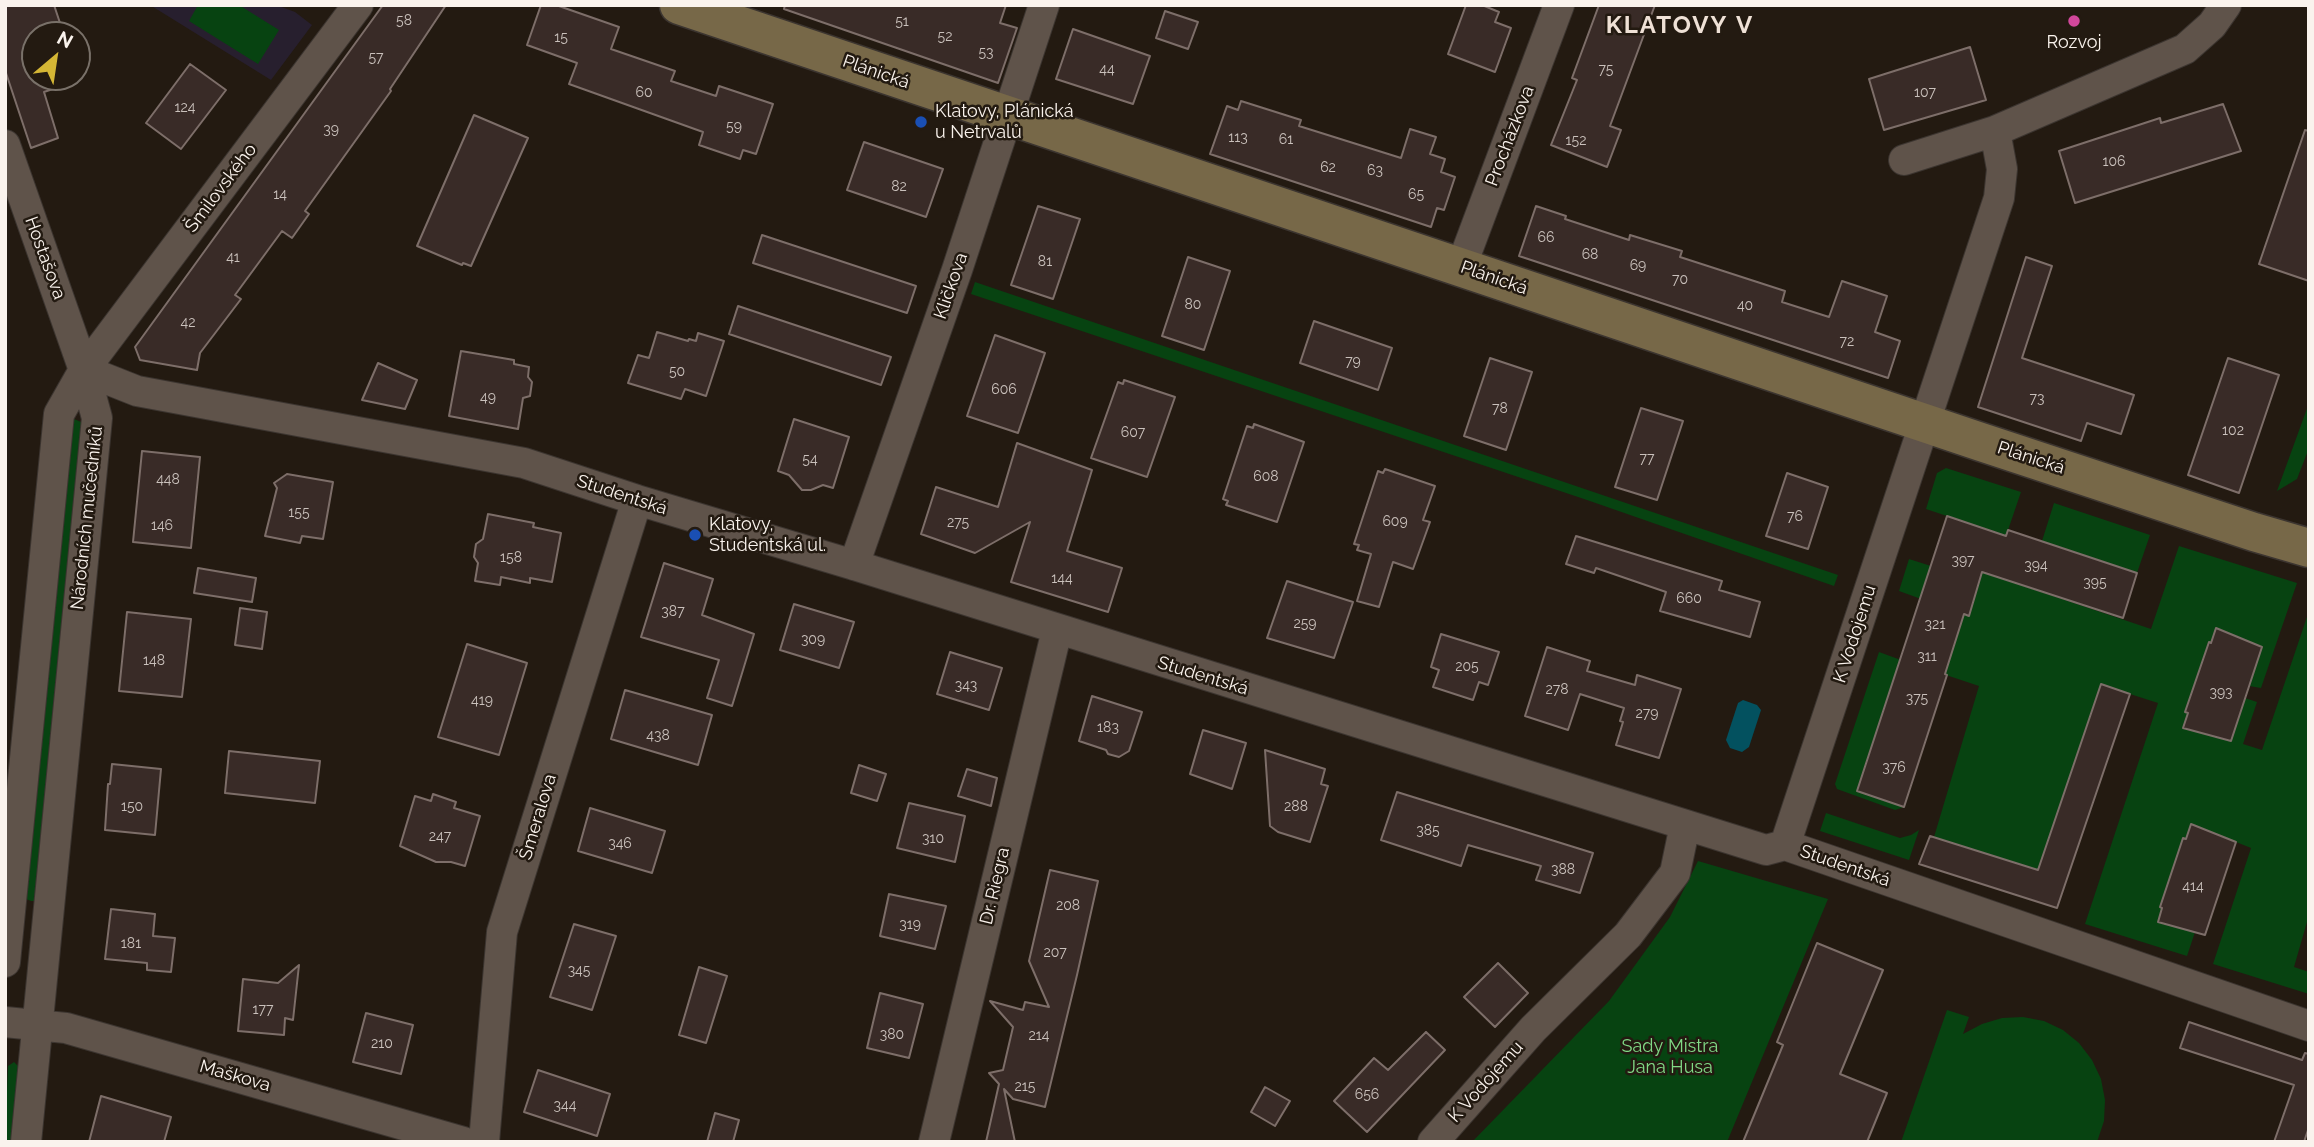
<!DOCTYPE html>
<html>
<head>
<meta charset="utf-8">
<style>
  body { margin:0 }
  #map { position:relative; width:2314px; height:1147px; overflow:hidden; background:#231a11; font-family:Raleway,sans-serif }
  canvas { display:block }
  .frame { position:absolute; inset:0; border:7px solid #faf3ed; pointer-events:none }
  .north { position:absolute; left:21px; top:21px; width:70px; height:70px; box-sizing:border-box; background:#231a11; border:2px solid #797169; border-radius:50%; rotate:29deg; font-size:19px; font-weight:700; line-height:28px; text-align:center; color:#faf3ed }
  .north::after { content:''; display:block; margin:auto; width:24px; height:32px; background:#d4b635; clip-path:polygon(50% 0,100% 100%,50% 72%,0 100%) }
</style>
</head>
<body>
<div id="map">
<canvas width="2314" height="1147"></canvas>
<div class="frame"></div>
<div class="north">N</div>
</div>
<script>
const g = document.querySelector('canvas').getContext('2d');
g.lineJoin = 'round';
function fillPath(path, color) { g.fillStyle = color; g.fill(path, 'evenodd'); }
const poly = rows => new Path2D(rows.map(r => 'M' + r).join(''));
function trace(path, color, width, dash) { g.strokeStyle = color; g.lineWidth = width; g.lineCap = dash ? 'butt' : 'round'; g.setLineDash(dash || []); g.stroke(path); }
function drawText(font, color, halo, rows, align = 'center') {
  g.font = font + ' Raleway,sans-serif'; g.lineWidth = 5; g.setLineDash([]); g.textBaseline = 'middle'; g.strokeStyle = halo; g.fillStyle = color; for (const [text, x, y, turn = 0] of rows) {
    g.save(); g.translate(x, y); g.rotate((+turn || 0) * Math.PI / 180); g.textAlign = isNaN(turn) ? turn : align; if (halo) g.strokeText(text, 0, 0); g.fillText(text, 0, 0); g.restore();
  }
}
fillPath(poly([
  [150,5,276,5,295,12,312,25,271,80]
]), '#271f2e');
fillPath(poly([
  [198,5,239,5,279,30,258,64,189,21],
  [975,282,1838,575,1834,586,1587,500,971,294],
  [2309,403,2309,448,2297,479,2277,491],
  [74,419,81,422,81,427,36,895,34,901,31,901,26,899,70,422],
  [1946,468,2021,492,2006,536,1926,509,1937,473],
  [2054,503,2150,535,2137,573,2042,541],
  [2179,546,2297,583,2261,688,2249,686,2262,647,2216,629,2211,643,2208,643,2185,712,2188,713,2184,728,2206,734,2245,698,2257,702,2243,744,2262,750,2309,611,2309,915,2294,967,2309,972,2309,994,2213,964,2251,848,2191,824,2186,839,2183,838,2160,906,2162,908,2158,922,2195,932,2187,956,2085,924,2158,703,2102,685,2038,871,1934,837,1979,686,1943,674,1964,614,1969,615,1982,572,2151,629],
  [1909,559,1931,566,1921,599,1899,591],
  [1879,652,1901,660,1857,791,1904,807,1895,810,1837,789,1835,784],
  [1826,813,1900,838,1911,835,1919,830,1909,860,1820,831],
  [1698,861,1828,899,1727,1142,1472,1142,1609,1001,1670,917],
  [1947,1010,1969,1017,1963,1034,1982,1024,2002,1018,2023,1017,2044,1021,2063,1030,2079,1043,2092,1060,2101,1079,2105,1100,2104,1121,2097,1142,1901,1142],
  [14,1062,19,1067,12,1142,5,1142,8,1066]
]), '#074311');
fillPath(poly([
  [1743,700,1757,705,1761,710,1749,747,1742,752,1730,748,1726,740,1738,703]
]), '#03515f');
const building = poly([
  [5,5,54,5,64,35,35,35,35,77,77,77,77,74,79,80,44,92,58,138,31,148,5,70,5,5],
  [383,5,446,5,390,89,391,91,305,211,309,214,292,238,282,231,235,295,241,299,200,353,197,370,140,360,135,347,383,5],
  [541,5,556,5,619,27,611,49,675,71,671,81,716,96,719,86,773,104,756,154,743,150,740,159,699,145,703,132,569,84,577,63,527,45,541,5],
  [785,5,1006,5,1000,23,1017,28,998,83,784,9,785,5],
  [1466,5,1482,5,1499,12,1495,22,1511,28,1495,72,1448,54,1466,5],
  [1599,5,1655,5,1610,126,1621,130,1607,167,1551,145,1577,80,1572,78,1599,5],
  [1165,11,1198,22,1188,49,1156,38,1165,11],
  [1073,29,1150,56,1133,104,1056,79,1073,29],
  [1970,47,1986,100,1884,130,1869,79,1970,47],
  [190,64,226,90,181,149,146,123,190,64],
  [1241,101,1301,120,1299,126,1401,158,1410,129,1436,137,1430,154,1445,159,1441,172,1455,177,1444,210,1437,208,1431,227,1210,154,1227,106,1238,110,1241,101],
  [2223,104,2241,151,2075,203,2059,151,2160,118,2161,123,2223,104],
  [474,115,528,138,471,266,463,263,462,265,417,246,474,115],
  [2305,130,2309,131,2309,281,2259,264,2305,130],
  [864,142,943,169,926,217,847,190,864,142],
  [1038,206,1080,219,1053,299,1011,285,1038,206],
  [1536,206,1566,216,1565,219,1629,240,1630,235,1682,251,1680,257,1785,291,1782,302,1829,317,1842,281,1887,296,1875,332,1900,341,1888,378,1519,256,1536,206],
  [762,235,916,286,907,313,753,263,762,235],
  [1188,257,1230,271,1204,350,1162,336,1188,257],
  [2026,257,2052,266,2022,358,2134,395,2121,434,2087,423,2081,441,1978,407,2026,257],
  [738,306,891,357,881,385,729,334,738,306],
  [1314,321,1392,348,1378,390,1300,363,1314,321],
  [657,332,688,341,689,339,696,341,698,333,724,341,706,396,685,389,681,399,628,383,638,355,649,358,657,332],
  [995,335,1045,353,1018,433,967,416,995,335],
  [461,351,514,360,514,364,529,367,528,377,532,382,530,396,523,398,518,429,449,416,461,351],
  [1490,358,1532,372,1506,450,1464,436,1490,358],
  [2228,358,2279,375,2239,493,2188,475,2228,358],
  [378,363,417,380,405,409,362,400,378,363],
  [1124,380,1175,397,1147,477,1091,458,1118,382,1123,384,1124,380],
  [1641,408,1683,421,1657,500,1615,487,1641,408],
  [794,419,849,437,833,488,823,485,811,490,802,490,789,475,778,471,794,419],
  [1254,424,1304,442,1277,522,1226,505,1228,501,1223,499,1247,426,1253,428,1254,424],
  [1017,443,1092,470,1067,551,1122,568,1108,612,1011,582,1030,522,975,553,921,534,936,487,998,507,1017,443],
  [142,451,200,457,191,548,133,542,142,451],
  [1385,469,1435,486,1423,520,1430,522,1413,569,1393,562,1379,607,1357,601,1371,554,1357,550,1359,545,1354,544,1378,471,1383,473,1385,469],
  [1787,473,1828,487,1808,549,1766,536,1787,473],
  [287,474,333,482,323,539,302,536,300,543,265,536,277,488,274,483,287,474],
  [488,514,534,523,533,527,561,533,552,582,530,578,530,583,501,577,500,585,475,581,478,563,474,557,476,544,483,539,488,514],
  [1947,516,2006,536,2008,530,2137,573,2123,618,1982,572,1969,616,1964,614,1945,674,1947,675,1904,807,1857,791,1947,516],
  [1576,536,1722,581,1719,590,1760,602,1750,637,1660,611,1666,592,1596,568,1594,573,1566,564,1576,536],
  [664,563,713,579,702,615,754,634,732,706,707,698,719,660,641,637,664,563],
  [198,568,256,578,252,602,194,593,198,568],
  [1287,581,1353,602,1334,658,1267,638,1287,581],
  [794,604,854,622,839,668,780,650,794,604],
  [240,608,267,612,262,649,235,645,240,608],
  [127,612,191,619,182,697,119,691,127,612],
  [2216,628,2262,647,2231,741,2183,728,2188,713,2185,712,2209,642,2211,643,2216,628],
  [1441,634,1499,652,1488,685,1479,682,1473,700,1433,687,1439,670,1431,667,1441,634],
  [467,644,527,663,499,755,438,737,467,644],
  [1547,647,1590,661,1587,671,1635,685,1637,675,1681,689,1659,758,1616,745,1623,722,1620,721,1624,708,1580,694,1568,730,1525,716,1547,647],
  [950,652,1002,668,989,710,937,694,950,652],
  [2101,684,2130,694,2057,908,1919,864,1930,836,2038,870,2101,684],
  [625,690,712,715,698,765,611,739,625,690],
  [1092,696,1142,712,1129,751,1119,757,1108,754,1106,750,1079,741,1092,696],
  [1203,730,1246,743,1232,789,1190,774,1203,730],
  [1265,750,1325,769,1321,784,1328,786,1310,842,1278,832,1270,826,1265,750],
  [229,751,320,761,315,803,225,793,229,751],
  [112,764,161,769,155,835,105,830,108,784,110,784,112,764],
  [859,765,886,774,877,801,851,793,859,765],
  [967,769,997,778,991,806,958,796,967,769],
  [1397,792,1593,853,1580,893,1536,880,1541,866,1468,845,1461,866,1381,840,1397,792],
  [433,794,456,802,454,808,480,816,465,866,451,862,436,862,400,846,415,796,431,801,433,794],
  [909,803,965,816,955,862,897,848,909,803],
  [590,808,665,831,652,873,578,851,590,808],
  [2191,824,2236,842,2205,935,2158,922,2162,908,2160,907,2183,838,2186,839,2191,824],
  [1050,870,1098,881,1077,975,1045,1107,1013,1099,1004,1089,1015,1142,986,1142,999,1084,989,1073,1003,1070,1013,1027,990,1001,1023,1010,1025,1002,1049,1007,1029,961,1050,870],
  [889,894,946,906,935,949,880,936,889,894],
  [111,909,155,914,153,936,175,938,171,972,147,970,147,963,105,959,111,909],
  [574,924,616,936,592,1010,550,997,574,924],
  [1817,943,1883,970,1840,1074,1887,1093,1867,1142,1743,1142,1783,1045,1777,1042,1817,943],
  [1498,963,1528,993,1495,1027,1464,997,1498,963],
  [299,965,293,1020,285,1018,284,1035,238,1031,243,979,278,983,299,965],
  [699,967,727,976,706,1043,679,1035,699,967],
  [880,993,923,1004,909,1058,867,1048,880,993],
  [366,1013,413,1025,401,1074,353,1062,366,1013],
  [2189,1022,2302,1060,2305,1053,2309,1054,2309,1127,2304,1142,2274,1142,2294,1085,2180,1048,2189,1022],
  [1426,1032,1445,1050,1367,1132,1334,1101,1374,1058,1388,1070,1426,1032],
  [538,1070,610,1094,597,1136,524,1112,538,1070],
  [1265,1087,1290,1101,1275,1126,1251,1112,1265,1087],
  [101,1096,171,1117,164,1142,89,1142,101,1096],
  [715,1113,739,1120,733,1142,707,1142,715,1113]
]);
fillPath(building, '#392b27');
trace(building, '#7d6e69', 2);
const street = poly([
  [5,145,84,370,97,418,26,1142],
  [1904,160,1995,131],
  [1461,267,1559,5],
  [84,370,137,391,524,463,637,500,854,565,1766,850,1785,845,2309,1026],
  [854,565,957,270,1044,5],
  [1785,845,1999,198,2002,169,1995,131,2185,49,2212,25,2226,5],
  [5,962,59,414,84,370,358,5],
  [5,1022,66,1028,463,1142],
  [484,1142,502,932,637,500],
  [934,1142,1057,630],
  [1433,1142,1533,1029,1628,935,1675,873,1685,825]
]);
const secondary = poly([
  [679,5,1981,442,2254,532,2309,548]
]);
trace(street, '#3c3530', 32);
trace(secondary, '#3c3530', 41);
trace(street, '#5f534a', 30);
trace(secondary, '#776848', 38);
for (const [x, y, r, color] of [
  [2074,21,7,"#d1479c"],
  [921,122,7,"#1a4fb4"],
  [695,535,7,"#1a4fb4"]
]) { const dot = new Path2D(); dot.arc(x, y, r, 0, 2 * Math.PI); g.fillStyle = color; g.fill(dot); trace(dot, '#231a11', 2.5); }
drawText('14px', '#cac1bc', null, [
  ["58",404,21],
  ["51",902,22],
  ["52",945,37],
  ["15",561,38],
  ["53",986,53],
  ["57",376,58],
  ["44",1107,70],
  ["75",1606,70],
  ["60",644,93],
  ["107",1925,93],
  ["124",185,108],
  ["59",734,127],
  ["39",331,130],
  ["113",1238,138],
  ["61",1286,140],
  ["152",1576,141],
  ["106",2114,162],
  ["62",1328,168],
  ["63",1375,171],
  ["82",899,187],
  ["14",280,195],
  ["65",1416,195],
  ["66",1546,238],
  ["68",1590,255],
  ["41",233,258],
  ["81",1045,262],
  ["69",1638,266],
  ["70",1680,280],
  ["80",1193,305],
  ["40",1745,306],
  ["42",188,323],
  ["72",1847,342],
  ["79",1353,362],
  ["50",677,372],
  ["606",1004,390],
  ["49",488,398],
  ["73",2037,399],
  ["78",1500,409],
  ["102",2233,431],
  ["607",1133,433],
  ["77",1647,459],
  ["54",810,460],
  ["608",1266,477],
  ["448",168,480],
  ["155",299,513],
  ["76",1795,517],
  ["609",1395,522],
  ["275",958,523],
  ["146",162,526],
  ["158",511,558],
  ["397",1963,561],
  ["394",2036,566],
  ["144",1062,579],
  ["395",2095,583],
  ["660",1689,599],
  ["387",673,612],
  ["259",1305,624],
  ["321",1935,625],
  ["309",813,640],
  ["311",1927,657],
  ["148",154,661],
  ["205",1467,667],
  ["343",966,686],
  ["278",1557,690],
  ["393",2221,693],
  ["375",1917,699],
  ["419",482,701],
  ["279",1647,714],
  ["183",1108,728],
  ["438",658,736],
  ["376",1894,768],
  ["150",132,807],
  ["288",1296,807],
  ["385",1428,831],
  ["247",440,837],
  ["310",933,839],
  ["346",620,844],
  ["388",1563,870],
  ["414",2193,887],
  ["208",1068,906],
  ["319",910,925],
  ["181",131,944],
  ["207",1055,953],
  ["345",579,971],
  ["177",263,1010],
  ["380",892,1035],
  ["214",1039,1036],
  ["210",382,1044],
  ["215",1025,1087],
  ["656",1367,1095],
  ["344",565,1106]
]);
drawText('18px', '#faf3ed', '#231a11', [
  ["Rozvoj",2074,43,"center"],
  ["Klatovy, Plánická",935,112],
  ["u Netrvalů",935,133],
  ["Klatovy,",709,525],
  ["Studentská ul.",709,546]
], 'left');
drawText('18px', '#faf3ed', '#231a11', [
  ["Plánická",876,72,19],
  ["Procházkova",1510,136,-69],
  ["Šmilovského",221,188,-53],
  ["Hostašova",45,258,70],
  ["Plánická",1494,278,19],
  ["Kličkova",951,286,-71],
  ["Plánická",2031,458,18],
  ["Studentská",622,495,18],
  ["Národních mučedníků",87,518,-84],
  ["K Vodojemu",1855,634,-72],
  ["Studentská",1203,676,17],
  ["Šmeralova",538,817,-73],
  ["Studentská",1845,866,19],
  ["Dr. Riegra",995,886,-77],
  ["Maškova",235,1076,16],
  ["K Vodojemu",1486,1082,-48]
]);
drawText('18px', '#81da86', '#231a11', [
  ["Sady Mistra",1670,1047],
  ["Jana Husa",1670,1068]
]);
g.letterSpacing = '2px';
drawText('bold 24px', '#efe1d6', '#231a11', [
  ["KLATOVY V",1680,26]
]);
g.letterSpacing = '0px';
</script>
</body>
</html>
